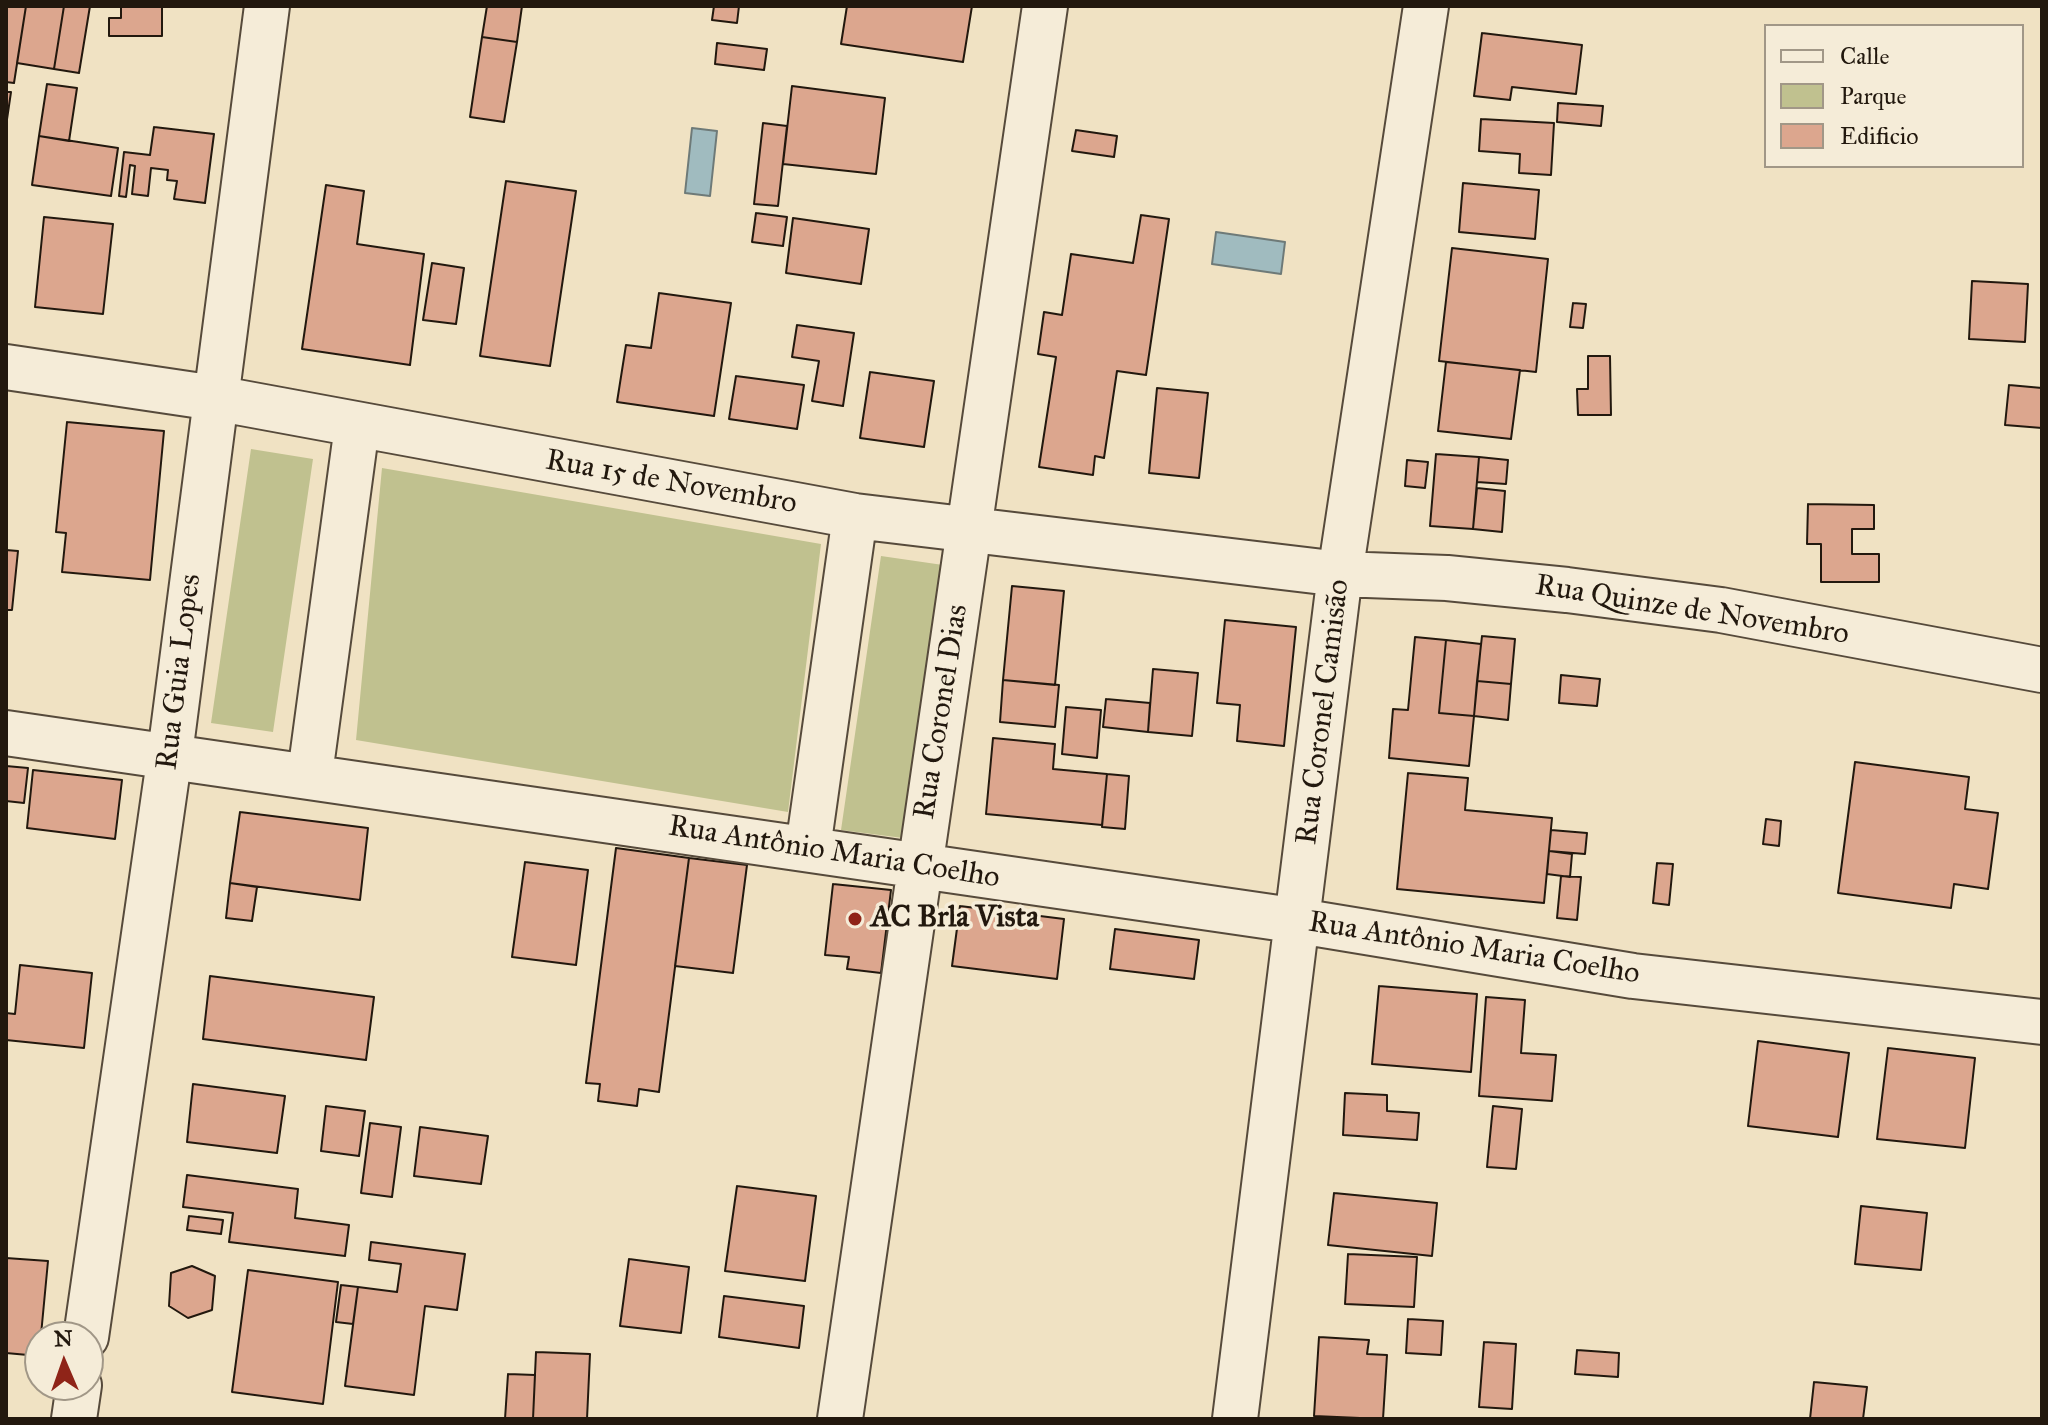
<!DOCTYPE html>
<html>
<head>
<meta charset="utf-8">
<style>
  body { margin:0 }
  #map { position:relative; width:2048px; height:1425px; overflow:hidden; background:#f0e2c3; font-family:"IM FELL Great Primer",serif }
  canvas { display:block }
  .frame { position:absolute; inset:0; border:8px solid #22180e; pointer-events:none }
  .legend { position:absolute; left:1764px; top:24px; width:260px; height:144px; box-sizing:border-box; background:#f5ecd8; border:2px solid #a19787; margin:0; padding:10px 14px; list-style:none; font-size:24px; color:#22180e }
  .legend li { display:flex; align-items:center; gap:16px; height:40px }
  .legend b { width:40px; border:2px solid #a19787 }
  .north { position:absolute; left:24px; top:1321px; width:80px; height:80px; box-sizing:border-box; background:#f5ecd8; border:2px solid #a19787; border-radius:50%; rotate:358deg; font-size:22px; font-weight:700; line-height:32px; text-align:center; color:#22180e }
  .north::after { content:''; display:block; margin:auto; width:28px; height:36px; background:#8f2418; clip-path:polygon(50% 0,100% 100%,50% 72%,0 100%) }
</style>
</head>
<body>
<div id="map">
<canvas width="2048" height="1425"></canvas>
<div class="frame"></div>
<ul class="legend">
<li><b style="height:10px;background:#f5ecd8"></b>Calle</li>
<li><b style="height:22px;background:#c0c18f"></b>Parque</li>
<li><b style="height:22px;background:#dca68e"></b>Edificio</li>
</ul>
<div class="north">N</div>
</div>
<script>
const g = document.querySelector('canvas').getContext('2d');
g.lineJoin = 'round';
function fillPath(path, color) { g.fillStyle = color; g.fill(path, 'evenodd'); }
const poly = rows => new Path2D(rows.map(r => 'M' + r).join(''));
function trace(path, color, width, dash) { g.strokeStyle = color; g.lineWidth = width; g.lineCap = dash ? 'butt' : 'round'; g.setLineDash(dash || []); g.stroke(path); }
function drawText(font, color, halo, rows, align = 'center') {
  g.font = font + ' "IM FELL Great Primer",serif'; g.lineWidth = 7; g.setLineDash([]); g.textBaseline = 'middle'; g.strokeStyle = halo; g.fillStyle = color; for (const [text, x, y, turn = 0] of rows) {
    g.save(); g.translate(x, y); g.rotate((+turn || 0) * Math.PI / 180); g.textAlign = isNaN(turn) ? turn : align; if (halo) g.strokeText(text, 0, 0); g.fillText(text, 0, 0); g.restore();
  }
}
fillPath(poly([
  [251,449,313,459,273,732,211,723],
  [382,468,821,544,788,812,356,740],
  [881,556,943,565,903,838,841,830]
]), '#c0c18f');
const water = poly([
  [692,128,717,131,710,196,685,193,692,128],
  [1216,232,1285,242,1281,274,1212,264,1216,232]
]);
fillPath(water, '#a0bbbf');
trace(water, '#6e7a78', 2);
const building = poly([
  [6,6,26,6,14,83,6,82,6,6],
  [26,6,64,6,54,69,17,63,26,6],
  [64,6,90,6,79,73,54,69,64,6],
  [121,6,162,6,162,36,109,36,109,18,121,18,121,6],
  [487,6,522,6,517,42,482,37,487,6],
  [714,6,739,6,737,23,712,20,714,6],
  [847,6,972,6,963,62,841,44,847,6],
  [1482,33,1582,45,1576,94,1512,87,1510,100,1474,96,1482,33],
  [482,37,517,42,504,122,470,117,482,37],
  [717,43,767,49,764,70,715,64,717,43],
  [47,84,77,88,69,141,39,136,47,84],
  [792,86,885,98,876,174,783,164,792,86],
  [6,92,11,92,6,126,6,92],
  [1558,103,1603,106,1601,126,1557,122,1558,103],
  [1481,119,1554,123,1551,175,1519,173,1520,154,1479,151,1481,119],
  [763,123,787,126,778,206,754,204,763,123],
  [154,127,214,134,205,203,174,199,177,181,167,180,168,170,151,168,148,196,132,194,135,166,130,165,126,197,119,196,124,152,150,155,154,127],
  [1076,130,1117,136,1114,157,1072,151,1076,130],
  [39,136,118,148,111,196,32,185,39,136],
  [506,181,576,191,550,366,480,356,506,181],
  [1463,183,1539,190,1535,239,1459,232,1463,183],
  [326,185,364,191,357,244,424,254,410,365,302,349,326,185],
  [756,213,787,217,783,246,752,242,756,213],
  [1141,215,1169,219,1146,375,1117,371,1104,458,1095,456,1093,475,1039,467,1056,357,1038,354,1044,312,1062,315,1071,254,1133,263,1141,215],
  [44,217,113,224,103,314,35,307,44,217],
  [793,218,869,229,861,284,786,273,793,218],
  [1452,248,1548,259,1536,372,1439,361,1452,248],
  [432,263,464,268,456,324,423,320,432,263],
  [1972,281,2028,284,2025,342,1969,339,1972,281],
  [659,293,731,303,714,416,617,402,626,345,651,348,659,293],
  [1573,303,1586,304,1583,328,1570,327,1573,303],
  [797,325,854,333,843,406,812,401,819,361,792,357,797,325],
  [1588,356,1610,356,1611,415,1578,415,1577,389,1588,389,1588,356],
  [1446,362,1520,370,1511,439,1438,431,1446,362],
  [870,372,934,381,924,447,860,438,870,372],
  [736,376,804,385,797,429,729,419,736,376],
  [2009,385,2042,388,2042,428,2005,425,2009,385],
  [1157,388,1208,393,1199,478,1149,473,1157,388],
  [67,422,164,431,150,580,62,572,66,533,56,532,67,422],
  [1436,454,1479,457,1473,529,1430,526,1436,454],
  [1479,457,1508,460,1506,484,1477,482,1479,457],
  [1407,460,1428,462,1425,488,1405,486,1407,460],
  [1477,488,1505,491,1502,532,1473,529,1477,488],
  [1808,504,1874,505,1874,529,1852,529,1852,554,1879,554,1879,582,1821,582,1821,544,1807,544,1808,504],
  [6,550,18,551,12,610,6,610,6,550],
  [1012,586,1064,591,1055,685,1003,680,1012,586],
  [1225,620,1296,627,1284,746,1237,741,1240,705,1217,703,1225,620],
  [1482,636,1515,639,1511,684,1477,681,1482,636],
  [1415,637,1446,640,1439,713,1474,716,1469,766,1389,758,1393,709,1408,710,1415,637],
  [1446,640,1481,644,1474,716,1439,713,1446,640],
  [1153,669,1198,673,1192,736,1148,732,1153,669],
  [1561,675,1600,679,1597,706,1559,703,1561,675],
  [1003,680,1059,685,1055,727,1000,722,1003,680],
  [1477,681,1511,684,1508,720,1474,716,1477,681],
  [1106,699,1150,703,1148,732,1103,727,1106,699],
  [1066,707,1101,710,1097,758,1062,754,1066,707],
  [993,738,1055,744,1053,769,1107,774,1102,825,986,814,993,738],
  [1855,762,1969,777,1965,809,1998,813,1988,889,1954,884,1951,908,1838,893,1855,762],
  [6,766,28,768,24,803,6,801,6,766],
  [33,770,122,780,115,839,27,828,33,770],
  [1408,773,1468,778,1465,810,1552,818,1544,903,1397,889,1408,773],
  [1107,774,1129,776,1125,829,1102,827,1107,774],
  [240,812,368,828,360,900,230,883,240,812],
  [1766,819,1781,821,1779,846,1763,844,1766,819],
  [1551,830,1587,833,1585,854,1549,851,1551,830],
  [616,848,689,858,659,1092,639,1089,637,1106,598,1101,600,1084,586,1083,616,848],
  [1549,851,1572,854,1570,877,1547,874,1549,851],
  [689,858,747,865,733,973,675,966,689,858],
  [525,862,588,870,576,965,512,957,525,862],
  [1657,863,1673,864,1669,905,1653,903,1657,863],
  [1561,876,1581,877,1577,920,1557,918,1561,876],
  [230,883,257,887,252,921,226,918,230,883],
  [833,884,891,890,881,973,847,969,849,957,825,955,833,884],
  [960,906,1064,919,1057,979,952,966,960,906],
  [1115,929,1199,940,1194,979,1110,969,1115,929],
  [20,965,92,973,84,1048,6,1040,6,1013,15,1014,20,965],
  [210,976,374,997,366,1060,203,1039,210,976],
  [1379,986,1477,994,1471,1072,1372,1064,1379,986],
  [1486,997,1525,1000,1521,1053,1556,1055,1552,1101,1479,1096,1486,997],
  [1758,1041,1849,1053,1838,1137,1748,1126,1758,1041],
  [1888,1048,1975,1058,1965,1148,1877,1139,1888,1048],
  [193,1084,285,1096,277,1153,187,1142,193,1084],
  [1345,1093,1387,1095,1387,1111,1419,1113,1417,1140,1343,1135,1345,1093],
  [326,1106,365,1111,359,1156,321,1151,326,1106],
  [1493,1106,1522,1109,1516,1169,1487,1167,1493,1106],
  [370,1123,401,1127,392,1197,361,1193,370,1123],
  [420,1127,488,1136,481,1184,414,1176,420,1127],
  [187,1175,298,1189,295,1218,349,1225,345,1256,229,1242,233,1213,183,1207,187,1175],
  [737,1186,816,1196,805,1281,725,1271,737,1186],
  [1334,1193,1437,1203,1432,1256,1328,1245,1334,1193],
  [1861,1206,1927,1213,1921,1270,1855,1264,1861,1206],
  [189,1216,223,1220,221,1234,187,1230,189,1216],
  [371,1242,465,1254,457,1310,425,1306,414,1395,345,1386,358,1287,397,1292,401,1264,369,1260,371,1242],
  [1348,1254,1417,1257,1414,1307,1345,1304,1348,1254],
  [6,1258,48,1261,39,1356,6,1353,6,1258],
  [629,1259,689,1267,681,1333,620,1326,629,1259],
  [192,1266,215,1276,212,1310,188,1318,169,1306,171,1273,192,1266],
  [248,1270,338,1282,323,1404,232,1392,248,1270],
  [341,1285,358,1287,353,1324,336,1322,341,1285],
  [724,1296,804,1306,799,1348,719,1337,724,1296],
  [1408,1319,1443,1321,1441,1355,1406,1353,1408,1319],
  [1319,1337,1369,1340,1367,1354,1387,1355,1383,1419,1314,1416,1319,1337],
  [1484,1342,1516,1344,1512,1409,1479,1407,1484,1342],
  [1577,1350,1619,1353,1618,1377,1575,1374,1577,1350],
  [536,1352,590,1354,587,1419,533,1419,536,1352],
  [508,1374,535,1375,533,1419,505,1419,508,1374],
  [1814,1382,1867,1387,1863,1419,1810,1419,1814,1382]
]);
fillPath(building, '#dca68e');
trace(building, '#22180e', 2);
const minor = poly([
  [6,367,215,398,855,516,1340,574,1447,578,1567,590,1721,610,2042,670],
  [6,733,1299,921,1633,976,2042,1022],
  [310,774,357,426],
  [808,848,855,516],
  [86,1337,170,754,267,6],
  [74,1419,79,1385],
  [840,1419,1045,6],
  [1235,1419,1340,574,1426,6]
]);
trace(minor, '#564a3b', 48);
trace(minor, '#f5ecd8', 44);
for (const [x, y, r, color] of [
  [855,919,8,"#8f2418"]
]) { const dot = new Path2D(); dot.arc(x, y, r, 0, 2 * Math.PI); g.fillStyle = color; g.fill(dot); trace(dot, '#f5ecd8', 3); }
drawText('30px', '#22180e', '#f5ecd8', [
  ["Rua 15 de Novembro",671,483,10],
  ["Rua Quinze de Novembro",1692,611,9],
  ["Rua Guia Lopes",180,672,-83],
  ["Rua Coronel Dias",942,712,-81],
  ["Rua Coronel Camisão",1324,712,-83],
  ["Rua Antônio Maria Coelho",834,853,9],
  ["Rua Antônio Maria Coelho",1474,949,9]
]);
drawText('bold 30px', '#22180e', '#f5ecd8', [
  ["AC Brla Vista",871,919]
], 'left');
</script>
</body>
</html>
